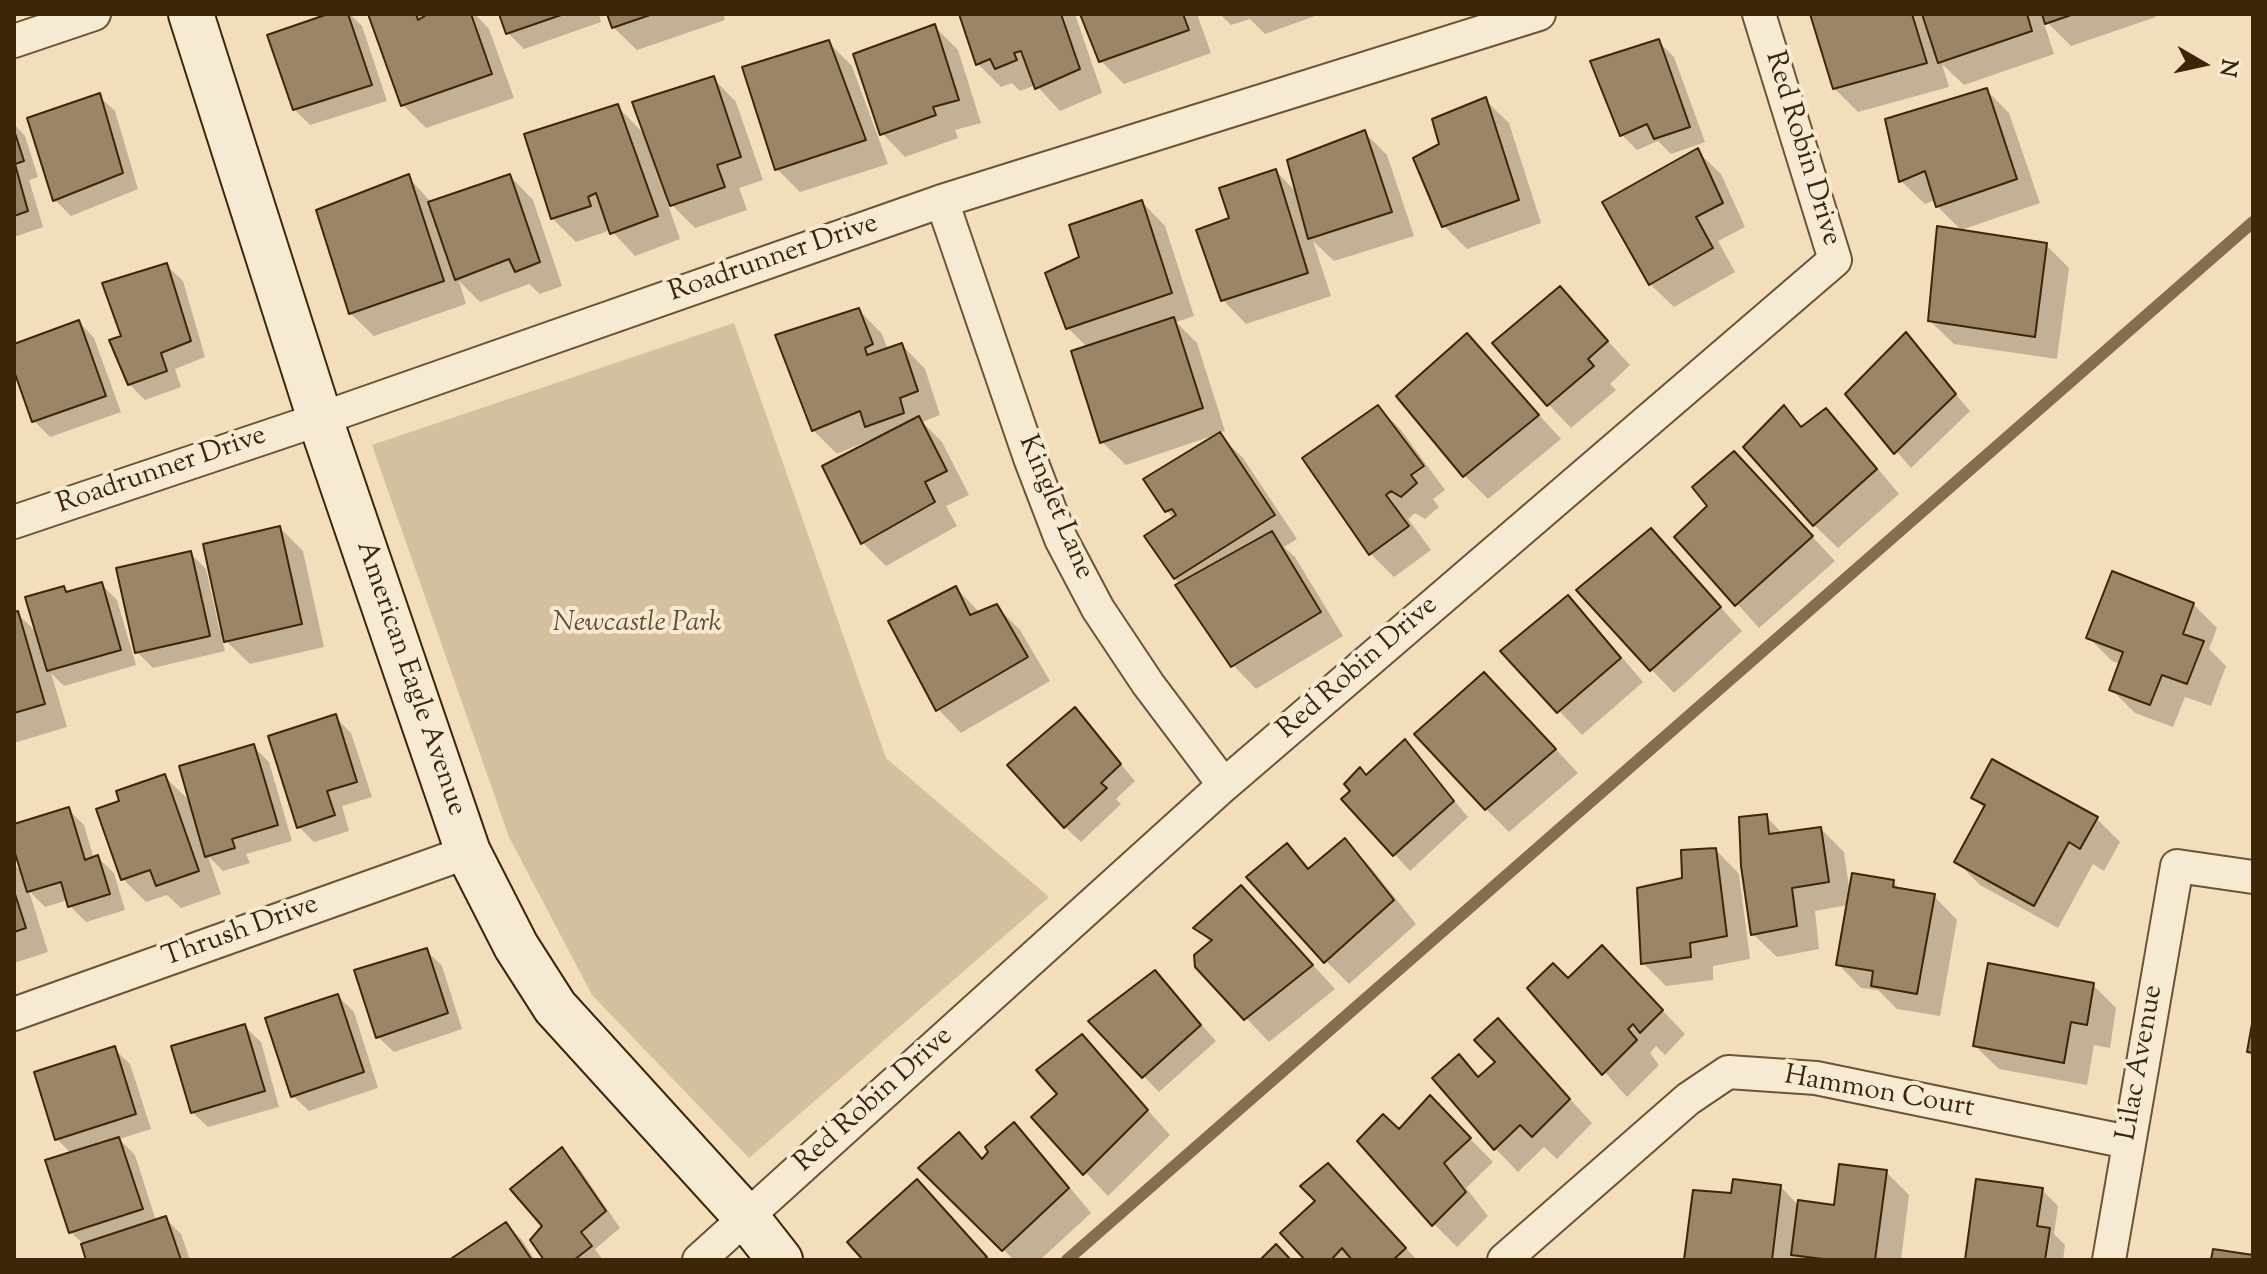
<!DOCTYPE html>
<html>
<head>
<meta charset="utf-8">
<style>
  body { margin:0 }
  #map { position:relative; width:2267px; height:1274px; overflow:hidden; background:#f3debc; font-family:"Sorts Mill Goudy",serif }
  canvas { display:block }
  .frame { position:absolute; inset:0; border:16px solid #3e250a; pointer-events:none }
  .north { position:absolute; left:2163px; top:24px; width:80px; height:80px; -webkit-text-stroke:6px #f7ead3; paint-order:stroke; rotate:99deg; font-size:22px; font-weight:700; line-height:32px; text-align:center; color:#3e250a }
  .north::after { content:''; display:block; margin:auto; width:28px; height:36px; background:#3e250a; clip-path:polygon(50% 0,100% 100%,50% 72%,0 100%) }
</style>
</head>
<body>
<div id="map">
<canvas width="2267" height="1274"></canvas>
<div class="frame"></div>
<div class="north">N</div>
</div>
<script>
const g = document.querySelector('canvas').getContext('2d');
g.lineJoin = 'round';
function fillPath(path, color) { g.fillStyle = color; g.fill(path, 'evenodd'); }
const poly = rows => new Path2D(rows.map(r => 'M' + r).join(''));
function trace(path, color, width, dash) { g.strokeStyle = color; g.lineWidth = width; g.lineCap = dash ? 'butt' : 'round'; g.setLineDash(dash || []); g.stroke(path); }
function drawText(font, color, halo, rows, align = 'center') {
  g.font = font + ' "Sorts Mill Goudy",serif'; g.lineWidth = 8; g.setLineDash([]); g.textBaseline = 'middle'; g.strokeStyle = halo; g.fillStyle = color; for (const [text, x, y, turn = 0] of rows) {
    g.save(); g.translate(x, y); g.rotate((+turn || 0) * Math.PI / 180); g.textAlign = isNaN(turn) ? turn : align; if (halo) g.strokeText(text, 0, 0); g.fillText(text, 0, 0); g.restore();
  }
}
fillPath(poly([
  [734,323,886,758,1049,897,749,1158,592,995,509,837,372,445]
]), '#d4bf9e');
fillPath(poly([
  [335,14,350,14,362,26,387,101,310,125,294,109],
  [370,14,475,14,489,29,514,98,426,128,403,105],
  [501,14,599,14,601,22,524,49,508,33],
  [609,14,723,14,725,20,637,50,613,27],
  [961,14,1075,14,1102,93,1060,111,1036,85,1020,91,1012,83,1001,87,978,64],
  [1082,14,1197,14,1211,53,1124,84,1100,60],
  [1220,14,1314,14,1315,16,1265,34,1250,19,1231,25],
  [1812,14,2155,14,2156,17,2071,46,2042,17,2054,54,1964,85,1942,64,1949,87,1858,112,1834,88],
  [934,26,958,50,981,123,955,130,958,138,905,157,882,133],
  [1658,41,1674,57,1705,142,1671,154,1658,141,1637,150,1621,134],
  [828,42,852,66,888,164,800,192,777,169],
  [713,78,736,102,763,180,739,188,747,210,695,228,666,199,680,239,635,256,611,230,576,242,552,218,617,106,646,136],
  [1986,90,2009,113,2040,203,1961,230,1937,206,1935,200,1925,204,1901,181],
  [99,96,115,111,138,189,71,216,55,200],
  [1485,100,1509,123,1541,223,1467,249,1444,226,1441,145],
  [14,124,25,136,38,177,29,180,43,227,14,237],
  [1364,132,1387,155,1414,236,1334,261,1313,241,1331,296,1246,324,1223,300,1231,219,1276,171,1298,194],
  [1697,151,1721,174,1745,227,1718,241,1735,272,1674,307,1650,284],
  [510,176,533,200,562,286,540,294,529,284,480,302,459,281,466,304,374,336,350,313,408,177,432,203],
  [1142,202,1165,226,1194,316,1176,322,1197,343,1225,431,1218,433,1243,458,1297,539,1284,547,1295,557,1343,636,1256,689,1233,665,1175,578,1174,519,1167,511,1218,434,1126,465,1102,442,1087,347,1068,328,1082,258],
  [2046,245,2069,268,2057,359,1954,344,1930,321],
  [167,266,183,281,205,357,175,369,181,387,145,400,129,384,123,338],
  [1560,289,1630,365,1610,384,1616,390,1571,428,1548,404],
  [859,310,882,334,888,350,902,345,925,369,940,415,922,422,942,442,969,495,946,506,957,526,886,566,863,543,824,467,872,443,870,440,837,454,813,430],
  [79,322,94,338,121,412,50,437,34,421,14,365,14,346],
  [1906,335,1970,411,1911,468,1847,394],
  [1467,336,1561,439,1488,499,1465,476,1399,396],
  [1378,407,1401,430,1445,490,1433,499,1439,507,1425,519,1415,513,1408,519,1431,550,1394,577,1371,554,1305,459],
  [1784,408,1803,427,1826,411,1849,434,1899,494,1838,548,1814,525],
  [1757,477,1835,561,1759,628,1677,537],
  [280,528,303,551,324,647,250,664,221,636,225,651,153,668,137,652,190,553,206,569,220,632,224,631],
  [1651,530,1742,631,1674,693,1651,669],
  [101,584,117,600,136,665,64,686,51,673,67,727,14,743,14,614,17,613,38,634,64,588,69,593],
  [956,588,980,613,996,606,1020,630,1050,681,961,733,938,709],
  [1568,598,1591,621,1643,682,1582,735,1503,651],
  [2193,604,2217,628,2209,649,2226,666,2211,706,2185,697,2173,727,2135,713,2111,689,2121,664,2112,661,2089,638],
  [1508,698,1578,773,1509,832,1486,809],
  [1075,710,1135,781,1116,799,1121,804,1081,842,1065,827],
  [335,717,351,733,372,797,342,806,349,831,314,842,298,826],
  [1405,742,1468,817,1410,871,1344,799],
  [253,746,269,762,292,841,246,854,250,863,223,871,208,856,221,894,181,908,167,895,146,902,123,879,122,802,164,776,192,803],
  [1973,797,2096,818,2120,842,2104,871,2093,864,2058,928,1980,885,1957,862,1985,809],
  [68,809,84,825,94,859,98,858,114,873,125,910,86,922,70,906,68,900,45,907,29,891,48,952,14,963,14,864,23,873,14,843,14,826],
  [1766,816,1783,834,1821,829,1844,852,1850,893,1893,882,1902,891,1934,896,1957,920,1940,1016,1897,1009,1878,990,1861,988,1838,964,1848,905,1815,911,1819,949,1777,957,1753,934],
  [1344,841,1368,864,1416,924,1349,984,1326,961,1287,846,1310,870],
  [1716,850,1739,874,1750,959,1713,966,1713,980,1666,986,1643,963,1684,880],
  [1264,911,1335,989,1269,1042,1197,966,1211,943,1196,928],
  [427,951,442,966,462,1029,394,1052,378,1037],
  [1625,971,1685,1034,1665,1055,1656,1046,1650,1053,1659,1065,1627,1097,1530,988],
  [1155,973,1216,1041,1159,1092,1091,1022],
  [2093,985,2116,1008,2110,1048,2094,1045,2087,1085,1999,1069,1975,1046],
  [338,996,354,1012,378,1088,309,1111,293,1096],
  [1498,1021,1592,1123,1557,1159,1544,1147,1518,1172,1495,1148,1459,1057,1480,1078,1498,1062],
  [245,1027,261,1042,279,1107,208,1127,192,1112],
  [1082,1037,1170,1135,1108,1196,1034,1118,1060,1094],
  [114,1049,130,1064,151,1129,119,1139,135,1155,156,1221,165,1218,181,1234,190,1260,88,1260,83,1244,71,1232,48,1162,72,1154,57,1139],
  [1430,1098,1493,1162,1466,1188,1488,1216,1457,1247,1434,1224,1399,1132],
  [1014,1125,1037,1148,1091,1213,1040,1260,1014,1260,921,1168,959,1135,984,1160],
  [562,1150,577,1165,620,1228,595,1249,603,1260,547,1260],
  [1886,1172,1909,1195,1901,1260,1686,1260,1732,1195,1780,1186,1799,1206,1835,1207],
  [1352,1189,1417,1260,1307,1260],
  [2042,1190,2058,1206,2054,1234,2065,1245,2063,1260,1967,1260],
  [506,1224,522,1240,535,1260,453,1260]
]), '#0003');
trace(poly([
  [1067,1260,2253,222]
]), '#856e50', 12);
const building = poly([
  [328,14,348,14,372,85,293,110,267,35,328,14],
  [368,14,416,14,418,20,428,14,471,14,492,74,401,106,368,14],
  [499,14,564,14,506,34,499,14],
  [607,14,653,14,612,28,607,14],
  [959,14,1061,14,1080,69,1035,89,1021,51,1014,53,1017,60,995,69,990,59,976,65,959,14],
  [1080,14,1183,14,1189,30,1099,62,1080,14],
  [1810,14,1912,14,1927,63,1833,89,1810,14],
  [1922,14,2027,14,2032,31,1938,63,1922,14],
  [2042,14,2074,14,2045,24,2042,14],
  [935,24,959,100,933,107,936,115,880,135,853,54,935,24],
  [1659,39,1690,127,1654,139,1647,124,1620,136,1590,61,1659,39],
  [829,40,866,140,775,170,742,67,829,40],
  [714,76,741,157,717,165,725,187,670,206,632,102,714,76],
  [1987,88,2017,179,1936,207,1925,171,1899,182,1885,119,1987,88],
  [100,93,123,173,53,201,27,118,100,93],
  [1486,97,1519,200,1442,227,1413,158,1439,144,1432,119,1486,97],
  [618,104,658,216,610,234,596,193,588,197,591,206,551,219,524,134,618,104],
  [14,130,24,161,15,164,28,211,14,216,14,130],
  [1365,130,1392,212,1308,239,1287,160,1365,130],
  [1698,148,1723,203,1696,217,1713,248,1649,285,1602,202,1698,148],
  [1276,169,1308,273,1221,301,1196,230,1229,218,1219,188,1276,169],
  [409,174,444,281,349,314,316,210,409,174],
  [510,174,540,262,515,272,509,259,455,280,428,202,510,174],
  [1142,200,1172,293,1066,329,1045,273,1079,257,1069,225,1142,200],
  [1937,226,2047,243,2035,337,1928,321,1937,226],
  [167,263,191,341,161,353,167,371,128,385,109,340,121,336,102,283,167,263],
  [1560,286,1608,341,1588,359,1594,366,1547,406,1492,343,1560,286],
  [859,308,873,344,865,348,867,355,902,343,918,391,900,398,904,413,865,427,860,411,812,431,775,335,859,308],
  [1174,317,1203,408,1100,443,1071,351,1174,317],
  [79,320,106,396,32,422,14,371,14,344,79,320],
  [1906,332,1956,394,1894,454,1845,394,1906,332],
  [1467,333,1539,415,1463,477,1396,396,1467,333],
  [1378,405,1424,466,1411,475,1417,483,1401,497,1391,491,1386,495,1409,526,1369,555,1302,458,1378,405],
  [1784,405,1801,427,1826,408,1877,469,1813,526,1743,447,1784,405],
  [919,416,947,471,925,482,935,502,861,544,822,466,919,416],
  [1220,432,1275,515,1174,579,1144,536,1176,515,1172,509,1165,512,1143,479,1220,432],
  [1734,451,1813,536,1735,606,1674,537,1707,506,1692,487,1734,451],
  [280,526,302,624,224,642,203,544,280,526],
  [1651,528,1721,607,1650,671,1576,590,1651,528],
  [1272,531,1321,612,1231,667,1175,585,1272,531],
  [191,551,210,636,135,653,116,568,191,551],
  [2112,571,2194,603,2183,634,2204,641,2187,684,2162,675,2150,705,2109,690,2123,652,2086,638,2112,571],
  [102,582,121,650,47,671,25,597,64,586,66,592,102,582],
  [956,586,970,615,997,604,1028,657,936,711,888,621,956,586],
  [1568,595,1621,658,1557,713,1500,651,1568,595],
  [18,611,45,704,14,713,14,612,18,611],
  [1484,672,1556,749,1485,810,1414,734,1484,672],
  [1075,707,1121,764,1101,783,1107,788,1064,828,1007,765,1075,707],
  [336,714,357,782,327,791,335,815,297,828,268,736,336,714],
  [1405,739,1454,801,1393,856,1341,799,1350,791,1344,784,1360,767,1366,775,1405,739],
  [254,744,278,825,232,839,235,848,205,857,179,766,254,744],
  [1992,759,2098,817,2080,849,2069,842,2034,906,1954,862,1985,805,1971,798,1992,759],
  [165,774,199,871,156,886,150,870,121,880,96,809,119,801,116,791,165,774],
  [69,807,85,860,98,855,110,894,68,907,61,882,27,892,14,850,14,824,69,807],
  [1767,814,1769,834,1821,827,1829,882,1792,888,1797,926,1751,935,1741,866,1739,817,1767,814],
  [1345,838,1394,900,1324,963,1246,877,1287,843,1308,869,1345,838],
  [1716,848,1727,936,1690,943,1691,957,1641,964,1637,888,1682,878,1681,850,1716,848],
  [1852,873,1894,880,1893,887,1935,894,1917,994,1871,986,1873,971,1836,965,1852,873],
  [1241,885,1313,965,1244,1020,1195,967,1194,955,1212,940,1193,928,1241,885],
  [14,891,26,928,14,932,14,891],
  [1602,945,1663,1010,1640,1033,1633,1024,1628,1029,1637,1040,1602,1075,1527,988,1553,963,1568,978,1602,945],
  [427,948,448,1013,376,1038,354,970,427,948],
  [1988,963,2094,983,2087,1025,2071,1022,2064,1063,1973,1046,1988,963],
  [1155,970,1201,1025,1142,1078,1088,1021,1155,970],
  [338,994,364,1072,291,1097,265,1018,338,994],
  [1498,1018,1570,1099,1532,1137,1520,1125,1494,1150,1432,1078,1459,1054,1478,1077,1495,1062,1474,1040,1498,1018],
  [2253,1018,2253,1053,2247,1052,2253,1018],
  [245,1024,265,1091,191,1113,171,1046,245,1024],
  [1082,1034,1148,1110,1083,1175,1031,1117,1057,1094,1036,1070,1082,1034],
  [115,1046,136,1114,55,1140,34,1072,115,1046],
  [1430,1095,1471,1138,1444,1163,1466,1192,1432,1226,1357,1141,1383,1114,1399,1129,1430,1095],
  [1014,1122,1069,1188,1002,1251,918,1168,959,1132,982,1159,988,1152,985,1147,1014,1122],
  [119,1137,143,1209,69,1233,45,1160,119,1137],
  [562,1147,606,1211,581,1232,592,1246,574,1260,544,1260,530,1240,542,1226,510,1189,562,1147],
  [1328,1163,1406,1248,1393,1260,1352,1260,1342,1248,1331,1260,1305,1260,1280,1233,1315,1201,1300,1186,1328,1163],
  [1839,1164,1887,1170,1875,1260,1831,1260,1791,1255,1798,1200,1834,1205,1839,1164],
  [917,1179,987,1257,983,1260,863,1260,847,1242,917,1179],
  [1733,1179,1781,1185,1772,1260,1684,1260,1693,1190,1731,1193,1733,1179],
  [1976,1179,2043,1188,2037,1226,2050,1228,2045,1260,1965,1260,1976,1179],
  [166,1216,181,1260,86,1260,81,1244,166,1216],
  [506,1222,532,1260,449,1260,506,1222],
  [1276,1244,1291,1260,1260,1260,1276,1244],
  [2213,1249,2253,1255,2253,1260,2211,1260,2213,1249]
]);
fillPath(building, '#9c8567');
trace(building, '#3e250a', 2);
const street = poly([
  [14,41,94,14],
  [942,201,1030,458,1061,539,1098,609,1148,684,1224,785],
  [14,522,320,419,942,201,1539,14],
  [14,1014,468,852],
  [699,1260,1224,785,1835,260,1759,14],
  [1504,1260,1688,1099,1728,1072,1816,1078,2128,1142],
  [2109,1260,2177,866,2253,877]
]);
const secondary = poly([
  [191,14,320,419,468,852,516,946,555,1007,747,1218,780,1260]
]);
trace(street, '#6b5336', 36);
trace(secondary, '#3e250a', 48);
trace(street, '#f7ead3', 32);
trace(secondary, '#f7ead3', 44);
drawText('28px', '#3e250a', '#f7ead3', [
  ["Red Robin Drive",1801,149,73],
  ["Roadrunner Drive",774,260,-19],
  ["Roadrunner Drive",162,472,-19],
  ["Kinglet Lane",1054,508,67],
  ["Red Robin Drive",1359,669,-41],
  ["American Eagle Avenue",409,679,71],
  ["Thrush Drive",241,933,-20],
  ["Lilac Avenue",2142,1063,-80],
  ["Hammon Court",1879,1094,10],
  ["Red Robin Drive",875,1101,-42]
]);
drawText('italic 28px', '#644c2f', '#f7ead3', [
  ["Newcastle Park",637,625]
]);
</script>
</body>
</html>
